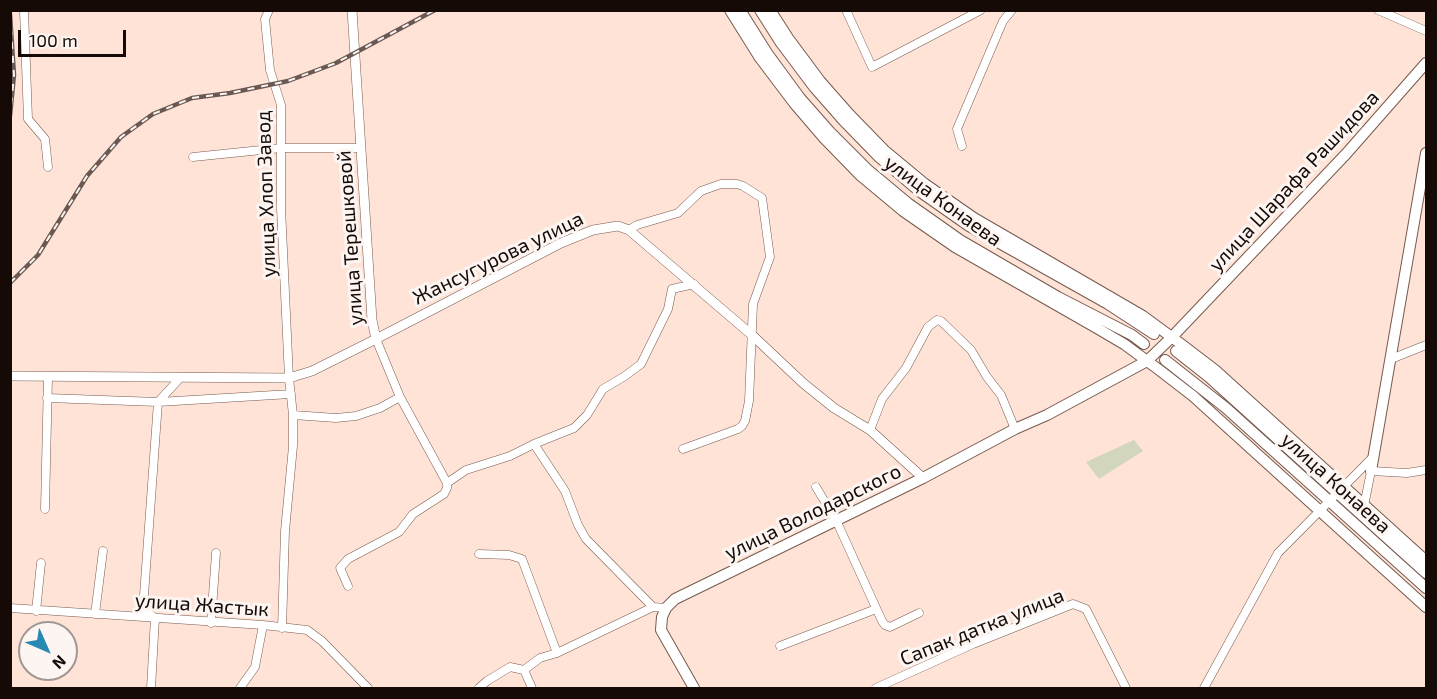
<!DOCTYPE html>
<html>
<head>
<meta charset="utf-8">
<style>
  body { margin:0 }
  #map { position:relative; width:1437px; height:699px; overflow:hidden; background:#ffe3d7; font-family:"Exo 2",sans-serif }
  canvas { display:block }
  .frame { position:absolute; inset:0; border:12px solid #150a06; pointer-events:none }
  .north { position:absolute; left:18px; top:621px; width:60px; height:60px; box-sizing:border-box; background:#fcf5f2; border:2px solid #a09794; border-radius:50%; rotate:135deg; font-size:16px; font-weight:700; line-height:24px; text-align:center; color:#150a06 }
  .north::after { content:''; display:block; margin:auto; width:21px; height:27px; background:#2589b2; clip-path:polygon(50% 0,100% 100%,50% 72%,0 100%) }
  .scale { position:absolute; left:18px; top:30px; width:108px; height:27px; box-sizing:border-box; border:3px solid #150a06; border-top:0; padding-left:8px; font-size:18px; line-height:21px; white-space:nowrap; color:#150a06; -webkit-text-stroke:4px #fcf5f2; paint-order:stroke }
</style>
</head>
<body>
<div id="map">
<canvas width="1437" height="699"></canvas>
<div class="frame"></div>
<div class="north">N</div>
<div class="scale">100 m</div>
</div>
<script>
const g = document.querySelector('canvas').getContext('2d');
g.lineJoin = 'round';
function fillPath(path, color) { g.fillStyle = color; g.fill(path, 'evenodd'); }
const poly = rows => new Path2D(rows.map(r => 'M' + r).join(''));
function trace(path, color, width, dash) { g.strokeStyle = color; g.lineWidth = width; g.lineCap = dash ? 'butt' : 'round'; g.setLineDash(dash || []); g.stroke(path); }
function drawText(font, color, halo, rows, align = 'center') {
  g.font = font + ' "Exo 2",sans-serif'; g.lineWidth = 6; g.setLineDash([]); g.textBaseline = 'middle'; g.strokeStyle = halo; g.fillStyle = color; for (const [text, x, y, turn = 0] of rows) {
    g.save(); g.translate(x, y); g.rotate((+turn || 0) * Math.PI / 180); g.textAlign = isNaN(turn) ? turn : align; if (halo) g.strokeText(text, 0, 0); g.fillText(text, 0, 0); g.restore();
  }
}
fillPath(poly([
  [1134,440,1143,451,1099,479,1086,462]
]), '#d2d6bd');
const minor = poly([
  [24,10,28,119,45,139,48,167],
  [269,10,265,19,270,70,281,105,281,208,289,378,293,415,293,446,285,531,282,628],
  [846,10,872,67,981,10],
  [1378,10,1426,31],
  [962,146,957,129,1003,21,1012,10],
  [193,157,281,148,361,148],
  [629,230,637,225,678,213,701,191,721,184,737,184,743,186,762,198,770,257,753,304,749,401,745,421,742,426,738,429,683,449],
  [376,339,400,397,447,483],
  [1391,359,1426,345],
  [47,398,158,402,291,394],
  [293,415,336,418,356,416,380,408,400,397],
  [870,430,882,399,906,368,928,327,937,320,941,321,971,350,987,377,1001,395,1015,429],
  [534,444,565,491,578,525,586,539,653,607],
  [447,483,466,470,510,456,534,444,574,428,587,415,603,389,625,376,641,364,668,309,672,289,694,284],
  [816,487,836,520,882,621,885,625,890,627,919,613],
  [1364,506,1371,471,1407,473,1426,470],
  [45,509,48,377],
  [479,554,509,555,522,559,557,653],
  [348,586,340,568,348,559,399,532,413,514,444,494,447,488,447,483],
  [10,608,263,625,307,630,322,641,368,688],
  [36,611,41,563],
  [95,614,103,551],
  [211,623,216,553],
  [780,646,876,609],
  [524,670,532,688],
  [151,688,155,618,143,609,158,402,181,377],
  [240,688,255,667,263,625],
  [479,688,487,681,510,667,524,670,540,658,557,653,653,607,666,608],
  [876,688,973,644,1073,604,1086,609,1126,688],
  [1204,688,1278,553,1373,457]
]);
const tertiary = poly([
  [352,10,372,320,376,339],
  [10,376,289,378,312,371,376,339,561,243,593,230,618,226,629,230,752,335,803,383,834,408,870,430,923,478]
]);
const secondary = poly([
  [730,10,760,58,794,103,824,138,861,176,903,211,955,247,1095,327,1124,344,1158,369,1193,396,1426,607],
  [740,10,767,53,800,98,830,132,867,169,909,204,960,240,1058,297,1132,335,1144,344],
  [760,10,781,43,814,87,843,120,879,157,919,191,969,226,1108,304,1154,334],
  [770,10,788,38,820,81,849,114,884,150,925,184,974,218,1143,316,1181,344,1215,370,1426,561],
  [1176,351,1209,377,1426,573],
  [1165,360,1226,408,1426,588],
  [1371,471,1426,153],
  [694,688,661,630,662,617,666,608,675,599,923,478,1015,429,1047,415,1147,361,1172,337,1346,154,1426,63]
]);
trace(minor, '#785a4d', 9);
trace(tertiary, '#785a4d', 10);
trace(secondary, '#785a4d', 12);
trace(minor, '#fff', 8);
trace(tertiary, '#fff', 9);
trace(secondary, '#fff', 10);
const rail = poly([
  [10,14,14,75,10,116],
  [10,283,38,255,87,176,121,137,153,114,192,98,230,93,288,81,336,63,435,10]
]);
trace(rail, '#6a5952', 4.5);
trace(rail, '#fcf5f2', 2, [7]);
drawText('20px', '#150a06', '#fcf5f2', [
  ["улица Шарафа Рашидова",1294,181,-47],
  ["улица Хлоп Завод",266,194,-92],
  ["улица Конаева",943,201,36],
  ["улица Терешковой",350,238,-94],
  ["Жансугурова улица",498,258,-26],
  ["улица Конаева",1336,483,42],
  ["улица Володарского",813,512,-26],
  ["улица Жастык",202,605,4],
  ["Сапак датка улица",982,627,-22]
]);
</script>
</body>
</html>
